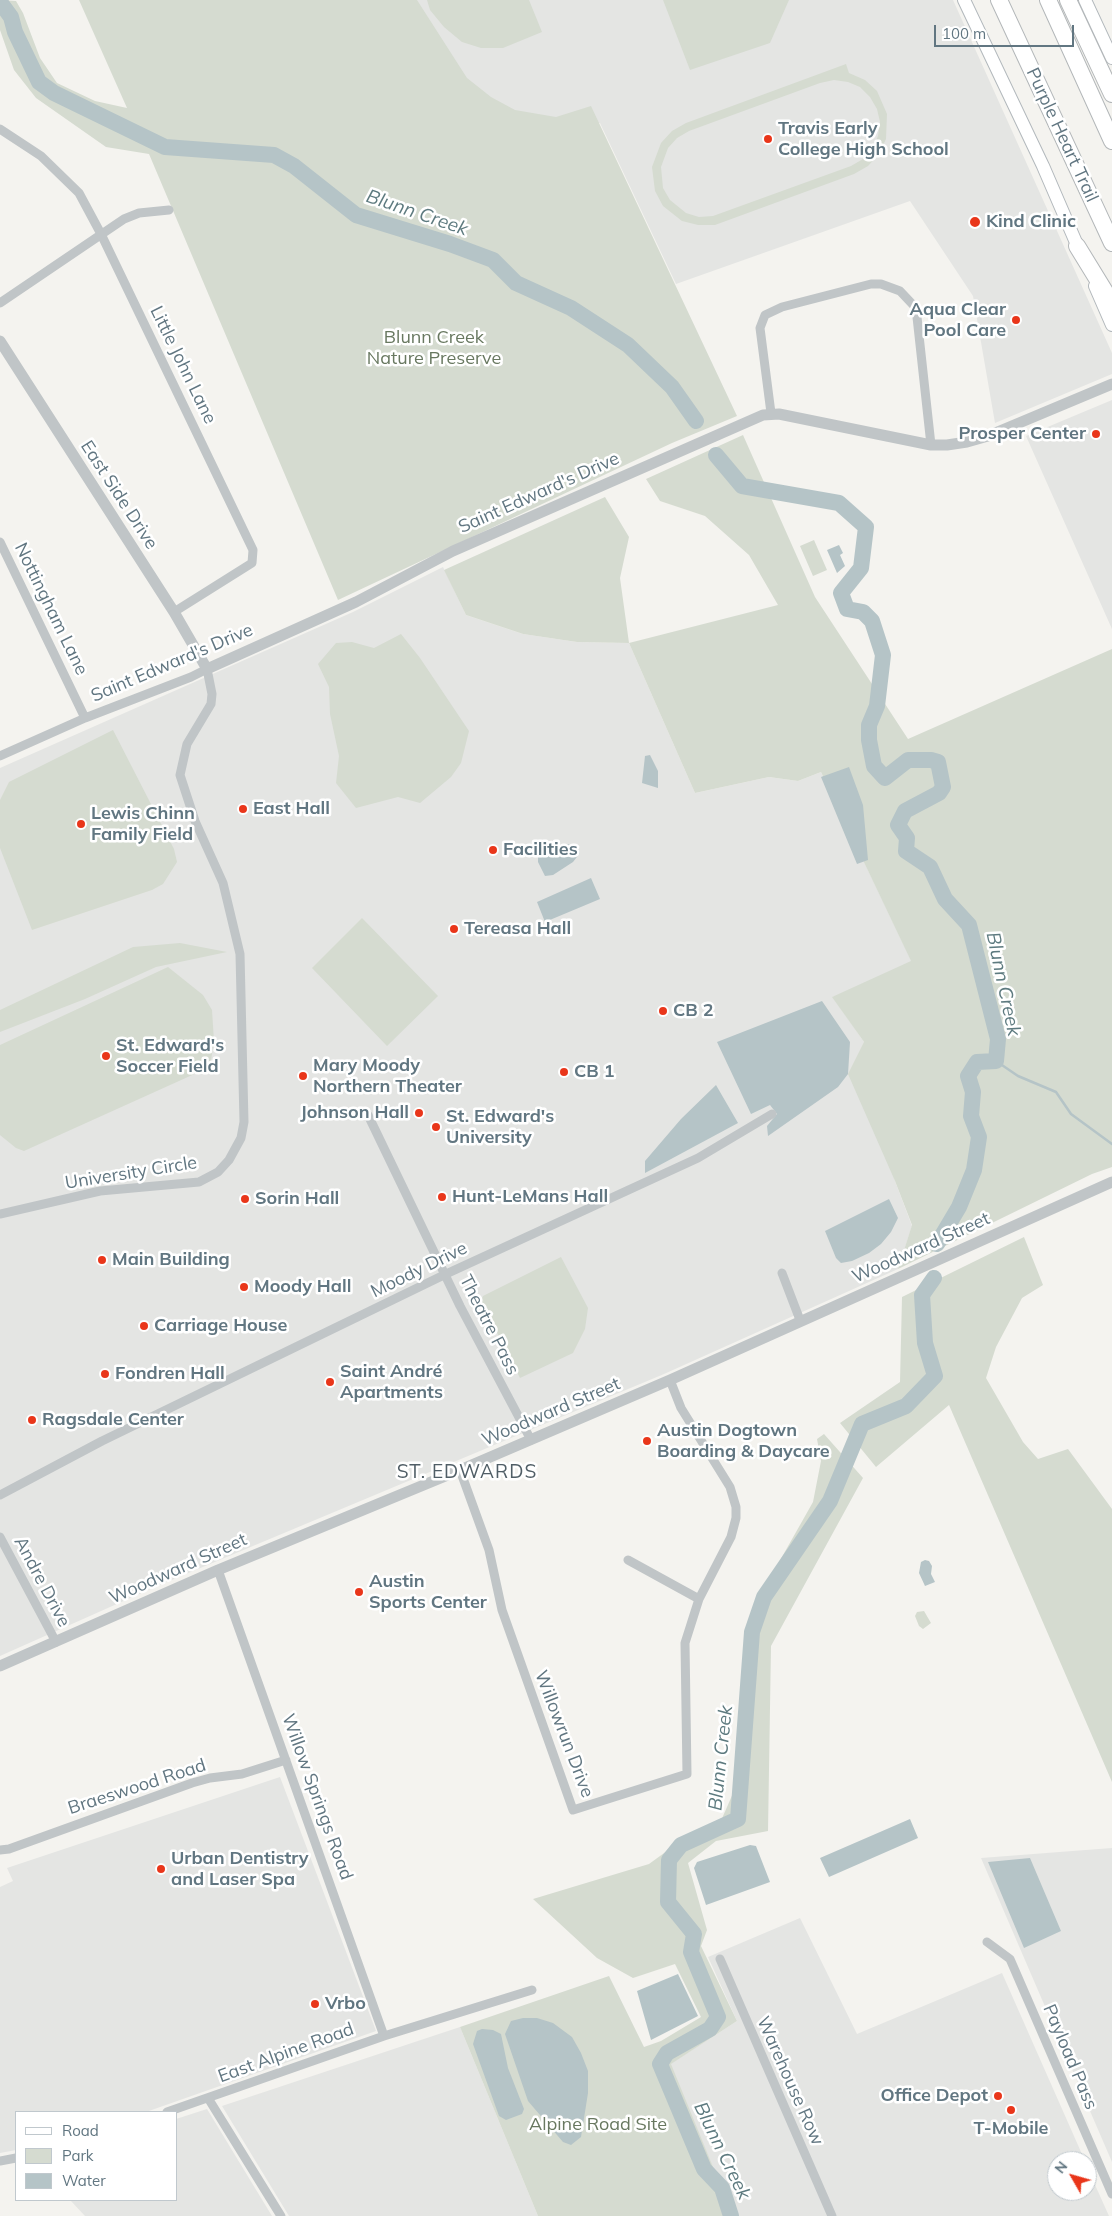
<!DOCTYPE html>
<html>
<head>
<meta charset="utf-8">
<style>
  body { margin:0 }
  #map { position:relative; width:1112px; height:2216px; overflow:hidden; background:#f4f3ef; font-family:Mulish,sans-serif }
  canvas { display:block }
  .legend { position:absolute; left:15px; top:2111px; width:162px; height:90px; box-sizing:border-box; background:#fff; border:1px solid #c0c8cd; margin:0; padding:6px 9px; list-style:none; font-size:15px; color:#617681 }
  .legend li { display:flex; align-items:center; gap:10px; height:25px }
  .legend b { width:25px; border:1px solid #c0c8cd }
  .north { position:absolute; left:1047px; top:2151px; width:50px; height:50px; box-sizing:border-box; background:#fff; border:1px solid #c0c8cd; border-radius:50%; rotate:308deg; font-size:14px; font-weight:700; line-height:20px; text-align:center; color:#617681 }
  .north::after { content:''; display:block; margin:auto; width:18px; height:22px; background:#e9361a; clip-path:polygon(50% 0,100% 100%,50% 72%,0 100%) }
  .scale { position:absolute; left:934px; top:25px; width:140px; height:22px; box-sizing:border-box; border:2px solid #617681; border-top:0; padding-left:6px; font-size:15px; line-height:18px; white-space:nowrap; color:#617681; -webkit-text-stroke:4px #fff; paint-order:stroke }
</style>
</head>
<body>
<div id="map">
<canvas width="1112" height="2216"></canvas>
<ul class="legend">
<li><b style="height:6px;background:#fff"></b>Road</li>
<li><b style="height:14px;background:#d5dbd0"></b>Park</li>
<li><b style="height:14px;background:#b5c4c7"></b>Water</li>
</ul>
<div class="north">N</div>
<div class="scale">100 m</div>
</div>
<script>
const g = document.querySelector('canvas').getContext('2d');
g.lineJoin = 'round';
function fillPath(path, color) { g.fillStyle = color; g.fill(path, 'evenodd'); }
const poly = rows => new Path2D(rows.map(r => 'M' + r).join(''));
function trace(path, color, width, dash) { g.strokeStyle = color; g.lineWidth = width; g.lineCap = dash ? 'butt' : 'round'; g.setLineDash(dash || []); g.stroke(path); }
function drawText(font, color, halo, rows, align = 'center') {
  g.font = font + ' Mulish,sans-serif'; g.lineWidth = 5; g.setLineDash([]); g.textBaseline = 'middle'; g.strokeStyle = halo; g.fillStyle = color; for (const [text, x, y, turn = 0] of rows) {
    g.save(); g.translate(x, y); g.rotate((+turn || 0) * Math.PI / 180); g.textAlign = isNaN(turn) ? turn : align; if (halo) g.strokeText(text, 0, 0); g.fillText(text, 0, 0); g.restore();
  }
}
fillPath(poly([
  [402,0,953,0,1112,353,1112,374,995,423,973,296,910,201,676,284,600,123,480,167],
  [1112,400,1112,629,1026,436],
  [443,567,466,615,523,634,577,642,629,643,695,793,769,777,798,781,821,772,912,962,833,997,864,1042,895,1181,912,1226,898,1269,664,1374,155,1587,0,1656,0,768,353,612],
  [280,1777,376,2031,146,2112,16,2112,16,2150,0,2153,0,1887,13,1881,7,1868],
  [1112,1848,1112,2162,981,1858],
  [800,1918,857,2034,1002,1973,1085,2161,1057,2161,1057,2191,1087,2191,1087,2167,1109,2216,733,2216,670,2064,737,2021,708,1957],
  [460,2027,538,2216,289,2216,222,2106],
  [207,2109,272,2216,85,2216,70,2200,176,2200,176,2119]
]), '#e4e5e3');
fillPath(poly([
  [0,0,16,1,23,13,40,58,57,83,95,101,127,108,79,0,417,0,467,78,491,97,515,110,556,117,591,106,737,416,672,443,338,600,149,154,106,147,36,98,14,70,0,30],
  [427,0,529,0,542,32,503,48,481,48,462,42,444,27,430,10],
  [663,0,789,0,770,43,690,70],
  [846,64,849,73,865,80,877,91,887,114,886,139,879,154,868,166,854,174,715,225,698,225,682,221,663,206,655,191,652,167,661,143,672,131,686,123],
  [834,80,848,82,860,87,870,97,877,109,880,122,878,136,872,149,863,159,851,166,713,216,699,217,686,213,670,200,663,188,661,167,668,148,677,138,689,131,820,83],
  [743,435,815,597,908,739,1112,649,1112,1167,1092,1174,898,1269,912,1225,895,1181,848,1074,864,1042,832,997,911,961,821,772,798,781,769,777,695,793,629,643,577,642,523,634,466,615,444,570,605,497,629,537,620,578,629,643,778,605,749,555,705,516,660,501,646,479],
  [814,540,827,570,813,576,800,546],
  [401,634,420,658,469,731,461,763,451,777,420,803,398,797,356,808,336,783,339,756,330,714,329,687,318,664,336,643,352,642,374,648],
  [113,730,174,849,177,862,163,884,152,890,32,930,0,848,0,800,9,782],
  [362,918,438,996,387,1046,312,968],
  [180,943,227,952,156,967,85,999,0,1032,0,1010,133,947],
  [168,967,203,995,212,1010,214,1041,210,1067,24,1151,16,1148,0,1135,0,1045],
  [1024,1237,1043,1285,1022,1298,996,1347,986,1378,1023,1442,1038,1459,1068,1449,1112,1509,1112,1782,949,1405,876,1467,840,1423,900,1382,902,1297],
  [561,1257,588,1308,585,1329,573,1353,520,1378,481,1301,483,1296],
  [824,1434,863,1478,771,1646,768,1831,716,1841,688,1863,707,1930,701,1946,737,2021,671,2064,733,2216,538,2216,460,2027,609,1976,644,2047,661,2041,701,2017,675,1964,633,1978,597,1958,533,1899,649,1864,682,1840,720,1823,734,1791,747,1639,752,1623,761,1594,813,1502,821,1461,817,1439],
  [924,1611,931,1623,923,1629,919,1626,915,1616,917,1612]
]), '#d5dbd0');
fillPath(poly([
  [839,545,843,553,840,555,845,566,837,573,827,550],
  [650,755,658,771,658,788,642,783,645,756],
  [849,767,863,805,868,860,857,864,821,777],
  [576,844,580,853,573,862,553,875,545,876,538,862,538,855,542,850,557,845],
  [591,878,600,899,545,922,537,902],
  [822,1001,850,1042,848,1074,838,1087,768,1136,767,1126,777,1114,770,1105,751,1114,717,1042],
  [716,1085,738,1123,645,1173,645,1161,681,1119],
  [889,1199,898,1218,891,1232,881,1244,869,1253,852,1261,841,1263,836,1258,825,1231],
  [925,1560,929,1561,932,1566,931,1574,935,1582,925,1586,919,1573,921,1562],
  [910,1819,918,1838,829,1877,820,1858],
  [750,1845,756,1846,770,1882,706,1905,694,1868,697,1862],
  [1030,1858,1061,1931,1024,1948,988,1862],
  [678,1974,698,2016,651,2040,637,1991],
  [523,2018,537,2018,553,2023,572,2037,581,2053,588,2071,588,2093,581,2137,571,2145,563,2142,528,2101,505,2034,511,2021],
  [482,2029,493,2030,501,2034,508,2068,524,2109,522,2114,506,2120,499,2116,473,2044,477,2031]
]), '#b5c4c7');
trace(poly([
  [996,1061,1018,1076,1056,1092,1071,1114,1112,1144]
]), '#b5c4c7', 2.5);
trace(poly([
  [0,2,11,17,15,32,39,82,54,93,165,147,274,155,294,166,356,215,450,244,493,260,516,283,571,308,628,345,672,387,696,421],
  [716,455,742,486,839,503,866,527,861,568,841,593,847,609,863,612,872,621,883,655,877,706,869,725,869,740,874,766,885,778,908,760,931,760,938,762,943,787,939,793,905,811,898,825,907,838,906,851,930,867,945,899,969,925,998,1039,996,1061,977,1062,968,1076,973,1092,971,1116,979,1137,974,1170,959,1207,937,1244],
  [731,2216,722,2188,704,2169,660,2064,667,2053,710,2029,718,2017,691,1952,694,1934,668,1902,669,1860,681,1845,738,1819,752,1632,764,1597,830,1501,862,1424,906,1406,935,1376,925,1343,922,1295,934,1278]
]), '#b5c4c7', 16);
const secondary = poly([
  [964,0,1043,166,1081,254],
  [1085,0,1112,58],
  [1095,286,1112,325]
]);
const motorway = poly([
  [999,0,1112,243],
  [1048,0,1112,141],
  [1068,0,1112,94],
  [1077,246,1112,303]
]);
trace(secondary, '#b2b8bc', 14);
trace(motorway, '#b3b7b9', 18);
trace(poly([
  [0,129,41,156,79,193,101,234,253,550,252,563,174,612],
  [0,303,124,219,139,213,169,210],
  [771,413,760,328,765,315,782,307,871,284,881,284,900,291,916,308,931,445],
  [0,542,85,718],
  [0,756,85,718,191,677,207,669,212,694,211,704,187,744,180,775,195,821,223,883,240,954,244,1122,241,1138,229,1160,218,1172,199,1182,100,1191,0,1214],
  [368,1115,460,1306,531,1440],
  [782,1273,800,1320],
  [460,1470,489,1550,502,1610,573,1810,687,1774,685,1643,699,1599,731,1537,736,1518,736,1507,730,1487,681,1408,670,1380],
  [0,1495,102,1441,446,1274,698,1158,772,1114],
  [0,1537,56,1642],
  [628,1560,699,1599],
  [218,1570,384,2036],
  [0,1850,9,1849,192,1783,210,1778,242,1774,286,1760],
  [987,1942,1010,1959,1112,2194],
  [720,1959,832,2216],
  [208,2098,281,2216],
  [167,2112,384,2036,532,1990],
  [0,2161,16,2158]
]), '#c0c5c7', 9);
trace(poly([
  [0,341,174,612,207,669,356,602,453,551,763,415,779,414,931,445,947,445,967,442,988,436,1112,384],
  [0,1666,218,1570,460,1470,670,1380,1112,1182]
]), '#c0c5c7', 11);
trace(secondary, '#fff', 12);
trace(motorway, '#fff', 16);
for (const [x, y, r, color] of [
  [768,139,5,"#e9361a"],
  [975,222,6,"#e9361a"],
  [1016,320,5,"#e9361a"],
  [1096,434,5,"#e9361a"],
  [243,809,5,"#e9361a"],
  [81,824,5,"#e9361a"],
  [493,850,5,"#e9361a"],
  [454,929,5,"#e9361a"],
  [663,1011,5,"#e9361a"],
  [106,1056,5,"#e9361a"],
  [564,1072,5,"#e9361a"],
  [303,1076,5,"#e9361a"],
  [419,1113,5,"#e9361a"],
  [436,1127,5,"#e9361a"],
  [442,1197,5,"#e9361a"],
  [245,1199,5,"#e9361a"],
  [102,1260,5,"#e9361a"],
  [244,1287,5,"#e9361a"],
  [144,1326,5,"#e9361a"],
  [105,1374,5,"#e9361a"],
  [330,1382,5,"#e9361a"],
  [32,1420,5,"#e9361a"],
  [647,1441,5,"#e9361a"],
  [359,1592,5,"#e9361a"],
  [161,1869,5,"#e9361a"],
  [315,2004,5,"#e9361a"],
  [998,2096,5,"#e9361a"],
  [1011,2110,5,"#e9361a"]
]) { const dot = new Path2D(); dot.arc(x, y, r, 0, 2 * Math.PI); g.fillStyle = color; g.fill(dot); trace(dot, '#fff', 2); }
drawText('bold 18px', '#617681', '#fff', [
  ["Travis Early",778,129],
  ["College High School",778,150],
  ["Kind Clinic",986,222],
  ["Aqua Clear",1006,310,"right"],
  ["Pool Care",1006,331,"right"],
  ["Prosper Center",1086,434,"right"],
  ["East Hall",253,809],
  ["Lewis Chinn",91,814],
  ["Family Field",91,835],
  ["Facilities",503,850],
  ["Tereasa Hall",464,929],
  ["CB 2",673,1011],
  ["St. Edward's",116,1046],
  ["Soccer Field",116,1067],
  ["Mary Moody",313,1066],
  ["Northern Theater",313,1087],
  ["CB 1",574,1072],
  ["Johnson Hall",409,1113,"right"],
  ["St. Edward's",446,1117],
  ["University",446,1138],
  ["Hunt-LeMans Hall",452,1197],
  ["Sorin Hall",255,1199],
  ["Main Building",112,1260],
  ["Moody Hall",254,1287],
  ["Carriage House",154,1326],
  ["Saint André",340,1372],
  ["Apartments",340,1393],
  ["Fondren Hall",115,1374],
  ["Ragsdale Center",42,1420],
  ["Austin Dogtown",657,1431],
  ["Boarding & Daycare",657,1452],
  ["Austin",369,1582],
  ["Sports Center",369,1603],
  ["Urban Dentistry",171,1859],
  ["and Laser Spa",171,1880],
  ["Vrbo",325,2004],
  ["Office Depot",988,2096,"right"],
  ["T-Mobile",1011,2129,"center"]
], 'left');
drawText('18px', '#617681', '#fff', [
  ["Purple Heart Trail",1062,135,65],
  ["Little John Lane",183,365,64],
  ["Saint Edward's Drive",539,493,-24],
  ["East Side Drive",119,495,57],
  ["Nottingham Lane",51,609,64],
  ["Saint Edward's Drive",172,663,-23],
  ["University Circle",131,1173,-9],
  ["Woodward Street",921,1248,-24],
  ["Moody Drive",419,1270,-26],
  ["Theatre Pass",489,1325,63],
  ["Woodward Street",551,1412,-23],
  ["Woodward Street",178,1569,-24],
  ["Andre Drive",42,1582,62],
  ["Willowrun Drive",564,1734,69],
  ["Braeswood Road",137,1787,-18],
  ["Willow Springs Road",317,1797,70],
  ["East Alpine Road",286,2053,-20],
  ["Payload Pass",1070,2057,67],
  ["Warehouse Row",790,2081,66]
]);
drawText('18px', '#687860', '#fff', [
  ["Blunn Creek",434,338],
  ["Nature Preserve",434,359],
  ["Alpine Road Site",598,2125]
]);
drawText('italic 19px', '#5d7a7f', '#fff', [
  ["Blunn Creek",417,213,19],
  ["Blunn Creek",1003,984,78],
  ["Blunn Creek",721,1758,-84],
  ["Blunn Creek",722,2151,64]
]);
g.letterSpacing = '1px';
drawText('19px', '#505e66', '#fff', [
  ["ST. EDWARDS",467,1472]
]);
g.letterSpacing = '0px';
</script>
</body>
</html>
